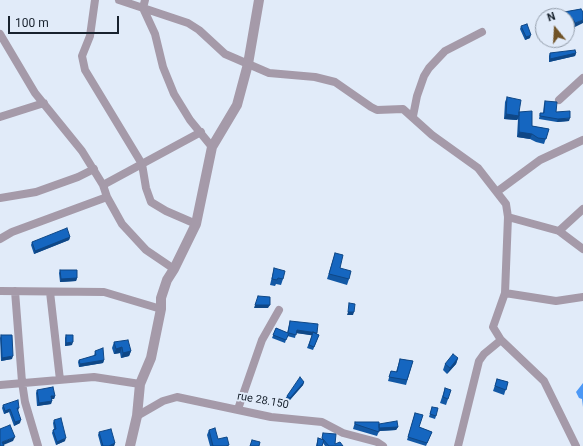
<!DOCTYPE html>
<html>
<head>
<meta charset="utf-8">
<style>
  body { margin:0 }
  #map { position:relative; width:583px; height:446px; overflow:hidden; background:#e1ebf9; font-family:Roboto,sans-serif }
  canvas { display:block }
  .north { position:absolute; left:535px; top:8px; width:40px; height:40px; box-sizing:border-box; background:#e1ebf9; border:1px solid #919ba8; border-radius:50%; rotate:342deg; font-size:11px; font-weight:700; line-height:16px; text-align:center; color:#18222e }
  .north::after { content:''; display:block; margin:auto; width:14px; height:18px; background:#705327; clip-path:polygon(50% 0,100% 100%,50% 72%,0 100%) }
  .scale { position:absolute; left:8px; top:16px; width:111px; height:18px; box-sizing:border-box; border:2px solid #18222e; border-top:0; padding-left:5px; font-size:12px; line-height:14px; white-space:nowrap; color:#18222e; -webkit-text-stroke:3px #e1ebf9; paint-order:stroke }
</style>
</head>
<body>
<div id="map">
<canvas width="583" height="446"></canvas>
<div class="north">N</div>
<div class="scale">100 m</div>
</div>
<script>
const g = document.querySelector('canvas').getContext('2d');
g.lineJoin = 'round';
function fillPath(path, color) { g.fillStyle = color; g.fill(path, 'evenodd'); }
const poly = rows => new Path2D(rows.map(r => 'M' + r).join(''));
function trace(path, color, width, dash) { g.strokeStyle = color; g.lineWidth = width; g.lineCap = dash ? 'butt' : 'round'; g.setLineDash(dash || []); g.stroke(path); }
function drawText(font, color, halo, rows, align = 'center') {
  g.font = font + ' Roboto,sans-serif'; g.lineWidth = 4; g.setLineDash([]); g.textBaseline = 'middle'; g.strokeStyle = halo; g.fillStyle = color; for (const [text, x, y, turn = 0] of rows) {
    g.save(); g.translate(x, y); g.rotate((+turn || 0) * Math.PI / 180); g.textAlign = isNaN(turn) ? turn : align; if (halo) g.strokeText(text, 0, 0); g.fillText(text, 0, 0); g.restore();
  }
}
fillPath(poly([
  [583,383,583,407,582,399,579,398,576,392]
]), '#4c98f6');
trace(poly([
  [95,0,90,36,82,56,85,70,142,164,146,188,151,202,166,211,196,224],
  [119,0,188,23,199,30,225,54,269,73,315,77,335,82,371,107,377,110,403,109,432,135,478,168,506,204,508,217,505,293,493,327,501,340,544,381,576,446],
  [145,0,143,8,155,34,163,67,174,94,190,120,212,147],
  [0,34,35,93,82,151,103,185,107,197,122,224,146,250,174,269],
  [559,100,583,78],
  [413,116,417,96,424,76,429,68,445,51,482,32],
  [0,117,44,103],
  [103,185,201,132],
  [498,191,540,160,583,140],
  [0,198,36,192,78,177,94,169],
  [508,217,559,231,583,249],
  [559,231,583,209],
  [0,239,12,232,107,197],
  [0,291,104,292,161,309],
  [15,291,22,382,25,402,38,446],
  [50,292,60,380],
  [505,293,556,301,583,297],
  [0,385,94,377,140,384],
  [238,409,262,340,279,310],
  [137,416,163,401,177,397,271,417,322,422,343,433,377,442,383,446],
  [458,446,479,361,484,354,501,340]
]), '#a59aa9', 8);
trace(poly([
  [130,446,137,416,140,384,151,358,161,309,161,298,167,280,174,269,196,224,212,147,237,105,248,64,259,0]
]), '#a59aa9', 10);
fillPath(poly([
  [581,9,573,28,571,24,567,25,567,16,563,16,564,12],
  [521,26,530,38,525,40,520,29],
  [550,53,576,53,575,56,549,62,549,56],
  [507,97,532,126,549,129,544,144,536,142,530,139,517,137,518,119,517,120,504,119,505,102],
  [545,101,556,112,569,121,557,122,539,119,540,113,543,113,544,104],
  [70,237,69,240,34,254,31,245,32,242],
  [335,253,340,268,349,279,347,285,327,279],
  [274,268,283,279,281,285,276,284,275,286,270,285],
  [60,270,77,278,76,281,60,282,59,273],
  [290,321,319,335,313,350,307,348,312,335,296,333,295,338,287,336,285,343,272,338,276,328,287,333],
  [1,335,12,359,1,361,0,338],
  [66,335,72,345,65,346,65,338],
  [114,342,131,351,129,356,121,358,120,353,114,354,112,348],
  [95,351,104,360,103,363,79,367,78,362,79,360,94,356],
  [458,358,456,364,447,374,443,370,445,364],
  [400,359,413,361,406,385,388,381,391,371,396,372],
  [497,379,508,382,504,395,493,391],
  [304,382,303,385,289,401,285,399,287,396],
  [445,388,448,399,446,405,440,403],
  [37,390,55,396,54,399,52,399,51,404,37,406,36,393],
  [3,405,19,408,18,411,20,423,14,426,9,412,4,414,2,408],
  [432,407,436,416,435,419,429,417],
  [415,413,419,427,432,432,426,446,407,440],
  [54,420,65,441,56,445,52,433,53,430,54,429,53,423],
  [355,422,379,424,398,427,396,430,379,431,377,436,353,429],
  [209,430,218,439,229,446,210,446,207,435],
  [99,432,115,443,114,446,101,446,98,435],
  [323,433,335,444,343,446,325,446,323,443,322,446,316,446,318,438,322,439]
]), '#1258a5');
fillPath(poly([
  [573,19,571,24,567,25,567,20],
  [583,20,583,23,573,28,575,23],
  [531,35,530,38,525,40,526,37],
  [576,53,575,56,549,62,550,59],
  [506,114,519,116,517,120,504,119],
  [570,118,569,121,557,122,558,119],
  [519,132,532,134,530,139,517,137],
  [70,237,69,240,34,254,35,251],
  [77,278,76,281,60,282,61,279],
  [255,305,270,305,268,308,254,308],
  [348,312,354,312,353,315,347,315],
  [297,330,317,333,316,336,296,333],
  [73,342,72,345,65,346,66,343],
  [122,347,120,353,114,354,116,349],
  [131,351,129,356,121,358,123,353],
  [13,356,12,359,1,361,2,358],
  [458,358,456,364,447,374,450,368],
  [104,360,103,363,79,367,80,364],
  [304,382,303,385,289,401,290,398],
  [51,396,55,396,54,399,50,399],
  [52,401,51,404,37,406,39,403],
  [10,409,9,412,4,414,5,411],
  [21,420,20,423,14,426,15,422],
  [398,427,396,430,378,431,379,428],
  [15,437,13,441,1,446,2,442],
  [66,438,65,441,56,445,57,442],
  [115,443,114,446,109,446]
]), '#0f4786');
const building = poly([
  [581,9,583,12,583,20,575,23,573,19,567,20,567,16,565,16,564,12,581,9],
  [552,11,555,16,544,16,552,11],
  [527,24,531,35,526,37,521,26,527,24],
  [575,50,576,53,550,59,550,53,575,50],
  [507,97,521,100,519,112,532,111,532,126,549,129,546,139,538,138,532,134,519,132,519,112,519,116,506,114,507,97],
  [545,101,557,102,556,112,570,111,570,118,558,119,540,116,540,113,544,113,545,101],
  [67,228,70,237,35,251,32,242,67,228],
  [335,253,343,255,340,268,351,271,349,279,329,274,335,253],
  [274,268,285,271,283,279,278,278,277,280,272,279,274,268],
  [60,270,77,270,77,278,61,279,60,270],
  [258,296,270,297,270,305,255,305,258,296],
  [349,303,355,304,354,312,348,312,349,303],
  [290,321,318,324,317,333,297,330,296,335,289,333,286,340,273,335,276,328,288,333,290,321],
  [313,332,319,335,314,347,309,345,313,332],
  [1,335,12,335,13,356,2,358,1,335],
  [66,335,73,335,73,342,66,343,66,335],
  [128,340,131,351,123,353,122,347,116,349,114,342,128,340],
  [103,348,104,360,80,364,79,360,96,355,95,351,103,348],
  [453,354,458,358,450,368,445,364,453,354],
  [400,359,413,361,407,380,389,377,391,371,397,372,400,359],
  [300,377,304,382,290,398,287,396,300,377],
  [497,379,508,382,506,390,495,386,497,379],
  [53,387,55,396,51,396,52,401,39,403,37,390,53,387],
  [445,388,451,390,448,399,443,397,445,388],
  [18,400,19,408,17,408,21,420,15,422,10,409,5,411,3,405,18,400],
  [432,407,438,408,436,416,430,414,432,407],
  [415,413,423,415,419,427,432,432,427,443,408,437,415,413],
  [61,418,66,438,57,442,53,430,56,429,54,420,61,418],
  [397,421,398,427,379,428,379,424,397,421],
  [355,422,379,422,379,432,355,424,355,422],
  [10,425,15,437,2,442,4,446,0,446,0,429,10,425],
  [215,428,218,439,227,437,229,445,226,446,213,446,209,430,215,428],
  [111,429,115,443,109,446,103,446,99,432,111,429],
  [323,433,336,434,335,444,340,442,343,446,329,446,322,438,323,433],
  [318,438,324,440,322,446,317,446,318,438],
  [252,440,260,442,259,446,250,446,252,440]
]);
fillPath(building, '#1566c0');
trace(building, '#0f4786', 1);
drawText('11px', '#18222e', '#e1ebf9', [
  ["rue 28.150",263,401,10]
]);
</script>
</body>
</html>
